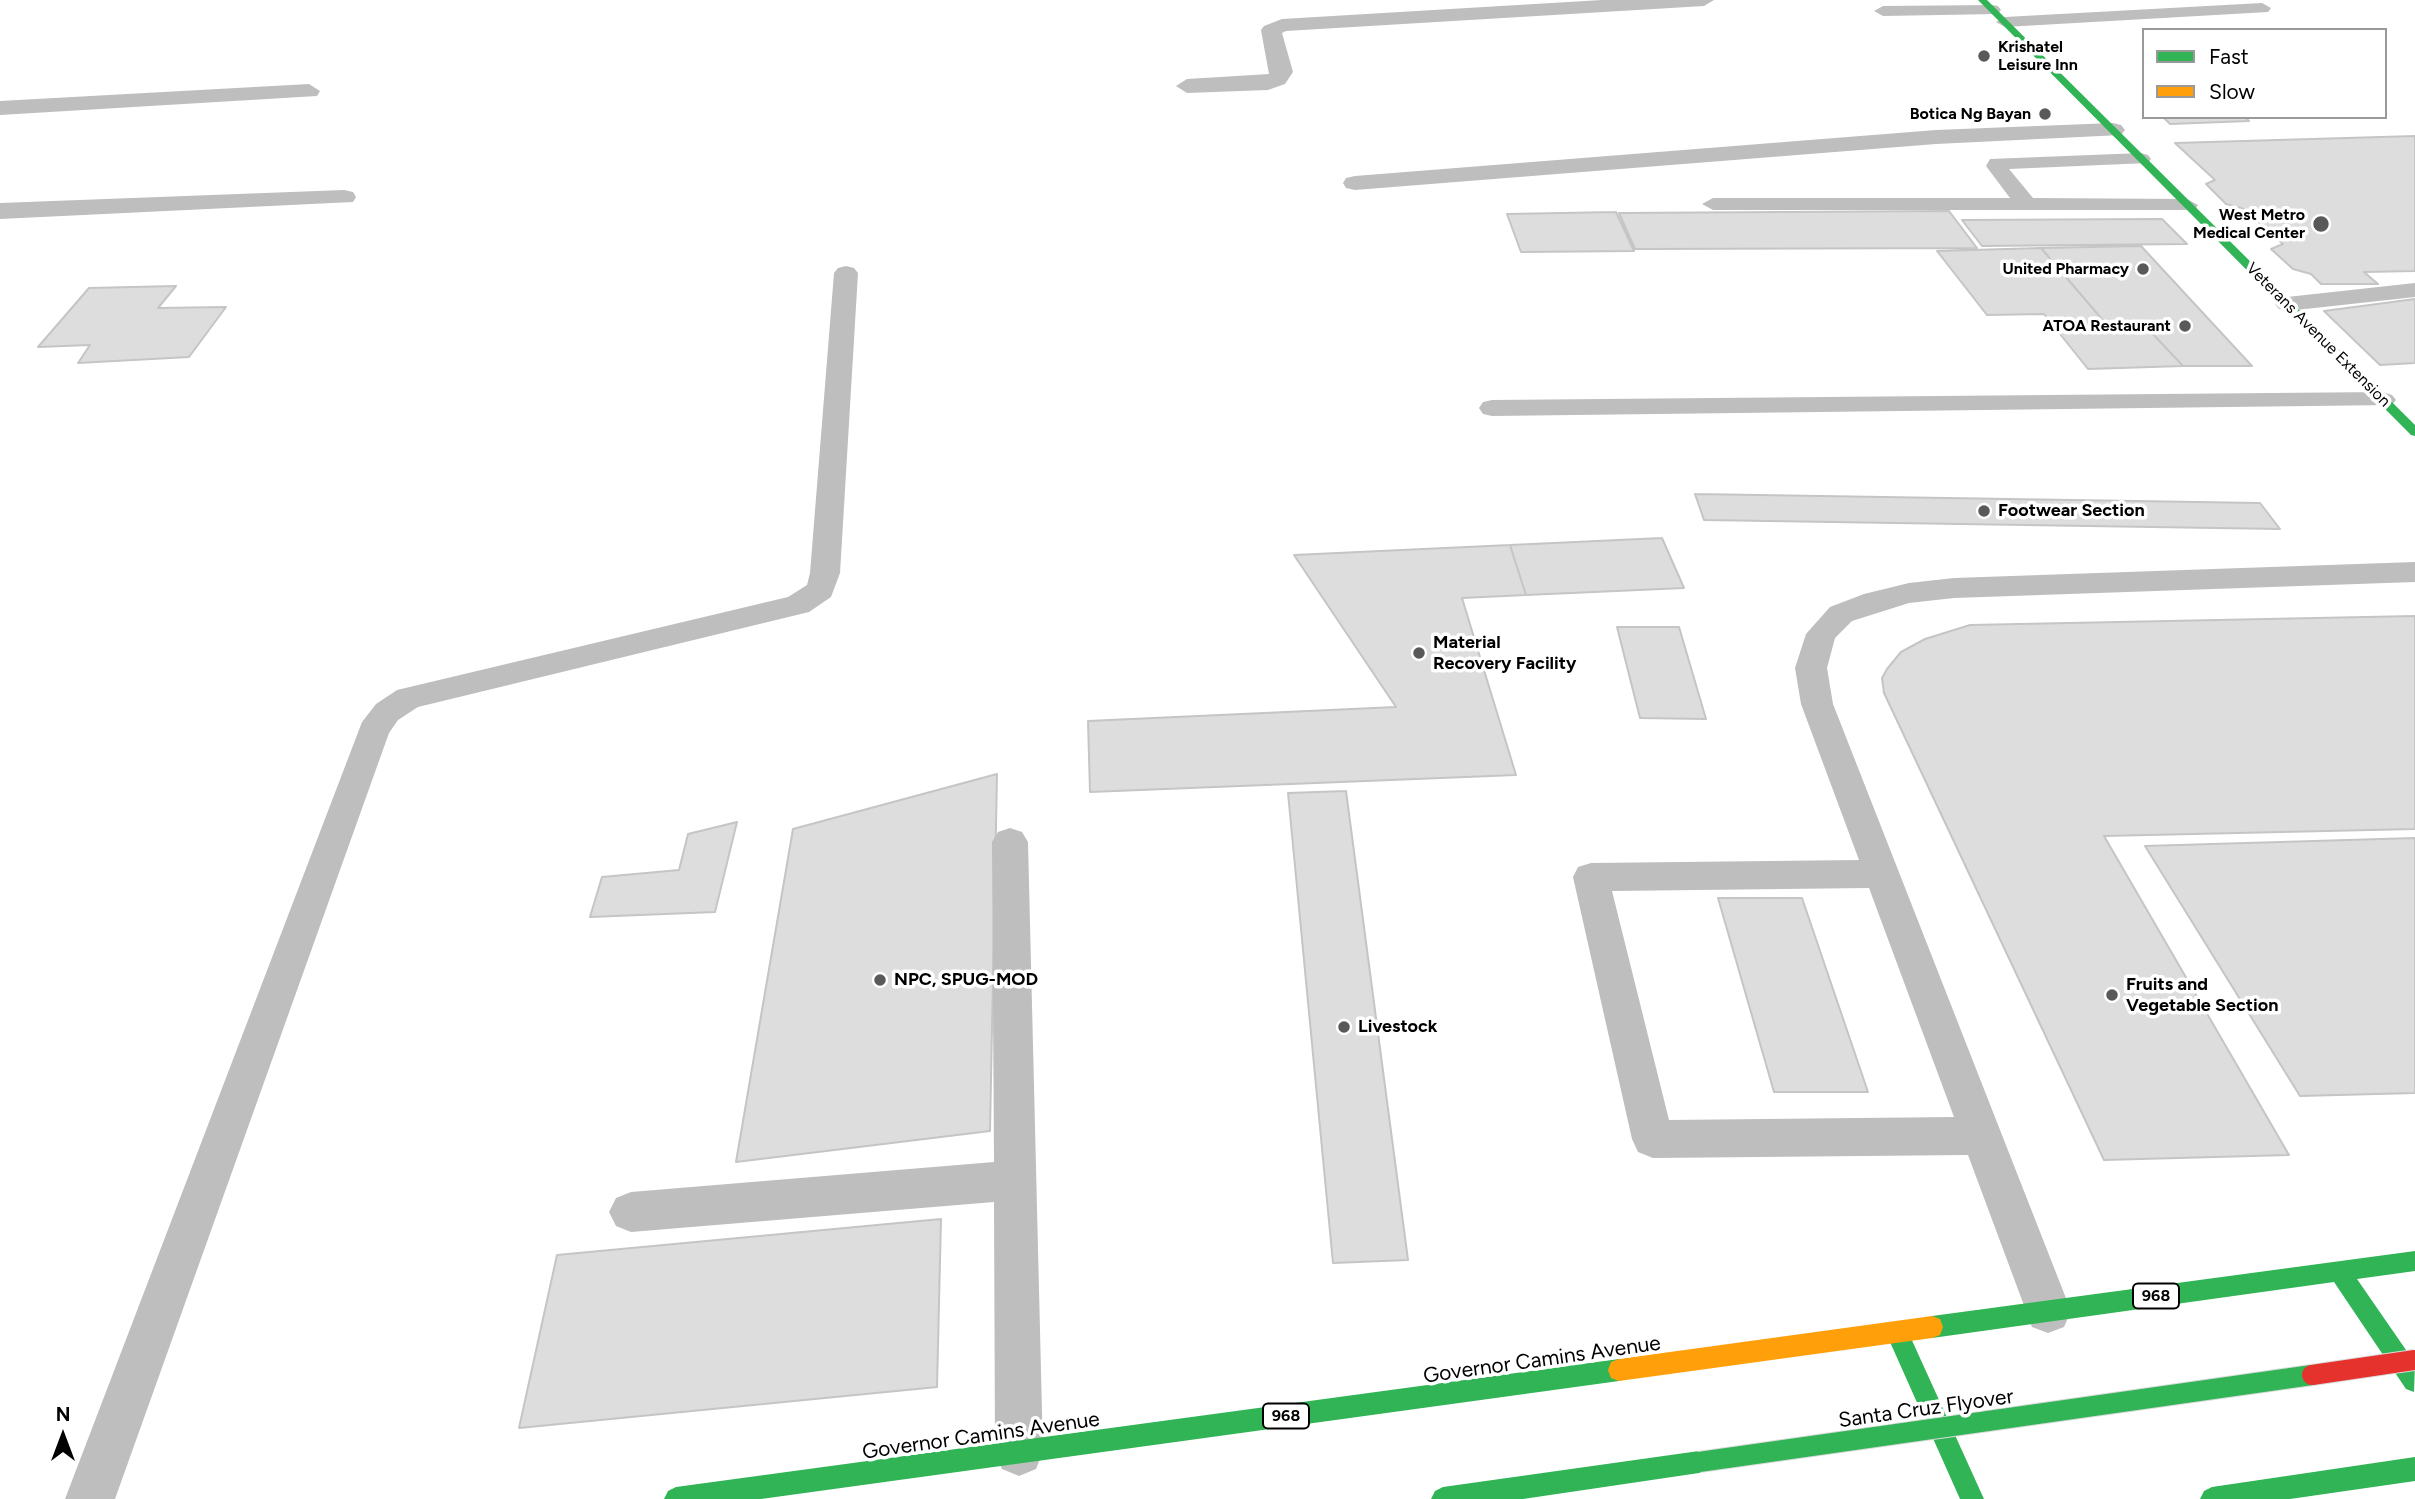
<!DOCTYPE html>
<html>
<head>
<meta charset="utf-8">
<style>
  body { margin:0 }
  #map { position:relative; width:2415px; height:1499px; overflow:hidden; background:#fff; font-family:Figtree,sans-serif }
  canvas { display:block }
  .legend { position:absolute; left:2142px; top:28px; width:245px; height:91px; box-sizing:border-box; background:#fff; border:2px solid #999; margin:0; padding:9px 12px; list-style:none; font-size:21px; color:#000 }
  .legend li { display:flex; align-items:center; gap:14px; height:35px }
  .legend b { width:35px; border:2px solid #999 }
  .north { position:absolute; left:28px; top:1401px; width:70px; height:70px; -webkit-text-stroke:5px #fff; paint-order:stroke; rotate:0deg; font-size:19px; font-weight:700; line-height:28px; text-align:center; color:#000 }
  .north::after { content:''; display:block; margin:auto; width:24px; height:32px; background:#000; clip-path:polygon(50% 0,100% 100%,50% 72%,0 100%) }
</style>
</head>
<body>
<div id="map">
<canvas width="2415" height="1499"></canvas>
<ul class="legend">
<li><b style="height:9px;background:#30b455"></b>Fast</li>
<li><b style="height:9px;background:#ff9f0a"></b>Slow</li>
</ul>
<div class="north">N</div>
</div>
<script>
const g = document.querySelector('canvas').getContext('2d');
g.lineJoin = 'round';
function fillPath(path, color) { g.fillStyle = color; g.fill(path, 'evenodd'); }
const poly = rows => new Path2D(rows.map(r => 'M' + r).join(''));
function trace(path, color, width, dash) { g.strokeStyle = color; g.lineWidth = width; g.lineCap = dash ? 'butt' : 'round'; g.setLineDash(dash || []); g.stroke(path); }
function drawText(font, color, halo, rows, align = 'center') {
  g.font = font + ' Figtree,sans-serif'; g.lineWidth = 7; g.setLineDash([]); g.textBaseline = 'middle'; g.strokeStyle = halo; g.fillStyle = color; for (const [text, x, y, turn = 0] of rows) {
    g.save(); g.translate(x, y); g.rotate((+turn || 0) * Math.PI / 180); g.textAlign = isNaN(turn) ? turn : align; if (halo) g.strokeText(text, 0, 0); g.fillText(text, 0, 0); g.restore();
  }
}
const building = poly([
  [2163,117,2245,117,2249,121,2170,124,2163,117],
  [2415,136,2415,271,2364,272,2378,284,2321,284,2311,274,2293,269,2271,249,2283,244,2244,209,2226,204,2206,184,2215,180,2175,143,2415,136],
  [1949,211,1977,248,1635,249,1619,213,1949,211],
  [1616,212,1634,251,1521,252,1507,214,1616,212],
  [2162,219,2187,244,1982,246,1962,220,2162,219],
  [2141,246,2252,366,2183,366,2150,331,2113,332,2041,248,2141,246],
  [2041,248,2113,332,2150,331,2183,366,2088,369,2044,314,1987,315,1937,251,2041,248],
  [176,286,158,308,226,307,189,357,78,363,90,345,38,347,89,288,176,286],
  [2415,299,2415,363,2380,365,2324,311,2415,299],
  [1695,494,2260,503,2280,529,1704,520,1695,494],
  [1662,538,1684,588,1526,595,1510,545,1662,538],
  [1510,545,1526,595,1462,598,1516,775,1090,792,1088,721,1396,707,1294,555,1510,545],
  [2415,616,2415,829,2104,836,2289,1155,2104,1160,1884,693,1882,678,1887,669,1901,652,1925,639,1970,625,2415,616],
  [1617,627,1679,627,1706,719,1640,718,1617,627],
  [997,774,990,1131,736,1162,793,829,997,774],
  [1346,791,1408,1260,1333,1263,1288,793,1346,791],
  [737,822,715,912,590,917,602,877,679,870,688,834,737,822],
  [2415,838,2415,1093,2300,1096,2145,846,2415,838],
  [1718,898,1802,898,1868,1092,1774,1092,1718,898],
  [941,1219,937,1387,519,1428,557,1255,941,1219]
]);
fillPath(building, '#ddd');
trace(building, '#c5c5c5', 2);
fillPath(poly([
  [2262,3,2271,8,2268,12,2005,27,1996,22,2005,17,2262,3],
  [1992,5,1998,6,2001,10,1998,14,1883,16,1874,11,1883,6,1992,5],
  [2141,153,2148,155,2151,159,2148,163,2009,169,2033,198,2187,199,2198,205,2195,210,1713,210,1702,204,1713,198,2010,198,1986,166,1990,159,2141,153],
  [846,266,854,268,858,273,840,573,831,597,809,612,418,707,398,720,389,733,115,1499,65,1499,362,722,376,704,397,690,788,597,807,585,810,573,834,273,838,268,846,266],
  [2415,283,2415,297,2287,311,2279,309,2275,304,2279,299,2287,297,2415,283],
  [2383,392,2392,395,2396,400,2392,405,1492,416,1483,414,1479,408,1483,402,1492,400,2383,392],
  [2415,562,2415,582,1954,598,1909,603,1852,621,1835,638,1827,668,1833,704,2071,1311,2064,1327,2048,1333,2032,1327,1968,1155,1653,1158,1638,1152,1632,1139,1573,877,1578,867,1591,863,1859,860,1801,704,1795,668,1806,634,1830,607,1864,594,1909,583,1954,578,2415,562],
  [1869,888,1954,1117,1669,1120,1612,891,1869,888],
  [1010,828,1022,832,1028,842,1043,1452,1036,1469,1019,1476,1002,1469,995,1452,994,1202,631,1232,616,1226,609,1212,616,1198,631,1192,994,1162,992,842,998,832,1010,828]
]), '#bebebe');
fillPath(poly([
  [1602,0,1714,0,1704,6,1286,31,1282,33,1293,72,1285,84,1268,90,1187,93,1176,86,1187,79,1269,74,1261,30,1264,26,1282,19,1602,0],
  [309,84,320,91,317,96,0,115,0,101,309,84],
  [2113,123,2121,125,2125,130,2121,135,1936,144,1355,190,1346,188,1343,183,1346,178,1355,176,1936,130,2113,123],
  [344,190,353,192,356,197,353,202,0,219,0,203,344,190]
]), '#bebebe');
fillPath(poly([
  [1978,0,1987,0,2415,425,2415,436,2411,435,1978,0],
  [2415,1251,2415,1271,2357,1279,2415,1363,2414,1392,2406,1389,2334,1282,1932,1338,1924,1335,1921,1327,1924,1319,1932,1316,2415,1251],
  [1897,1322,1905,1325,1984,1499,1960,1499,1886,1333,1889,1325,1897,1322],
  [1619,1359,1627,1362,1630,1370,1627,1378,1619,1381,761,1499,664,1499,668,1491,676,1487,1619,1359],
  [1699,1451,1707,1454,1710,1462,1707,1470,1699,1473,1523,1499,1431,1499,1435,1491,1443,1487,1699,1451],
  [2415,1457,2415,1481,2290,1499,2200,1499,2204,1491,2212,1487,2415,1457]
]), '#30b455');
fillPath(poly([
  [1932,1316,1940,1319,1943,1327,1940,1335,1932,1338,1619,1381,1611,1378,1608,1370,1611,1362,1619,1359,1932,1316]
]), '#ff9f0a');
const fastBridge = poly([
  [1699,1462,2312,1375]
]);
const jamBridge = poly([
  [2312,1375,2415,1360]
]);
trace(fastBridge, '#dbdbdb', 22, []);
trace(jamBridge, '#dbdbdb', 22, []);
trace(fastBridge, '#30b455', 20);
trace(jamBridge, '#e5322d', 20);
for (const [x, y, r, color] of [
  [1984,56,7,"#595959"],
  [2045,114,7,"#595959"],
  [2321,224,9,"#595959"],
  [2143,269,7,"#595959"],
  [2185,326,7,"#595959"],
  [1984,511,7,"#595959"],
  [1419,653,7,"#595959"],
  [880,980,7,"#595959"],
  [2112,995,7,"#595959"],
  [1344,1027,7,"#595959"]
]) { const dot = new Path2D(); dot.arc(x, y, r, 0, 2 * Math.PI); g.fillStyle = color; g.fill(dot); trace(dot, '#fff', 2.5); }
drawText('bold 16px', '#000', '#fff', [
  ["Krishatel",1998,47,"left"],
  ["Leisure Inn",1998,65,"left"],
  ["Botica Ng Bayan",2031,114],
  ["West Metro",2305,215],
  ["Medical Center",2305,233],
  ["United Pharmacy",2129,269],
  ["ATOA Restaurant",2171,326]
], 'right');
drawText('16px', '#000', '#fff', [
  ["Veterans Avenue Extension",2318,335,45]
]);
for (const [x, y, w] of [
  [2156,1296,46],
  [1286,1416,46]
]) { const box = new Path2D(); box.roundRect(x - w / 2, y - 12.5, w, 25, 5); g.fillStyle = '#fff'; g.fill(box); trace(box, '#000', 2); }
drawText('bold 16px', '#000', null, [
  ["968",2156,1296],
  ["968",1286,1416]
]);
drawText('bold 18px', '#000', '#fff', [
  ["Footwear Section",1998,511],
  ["Material",1433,643],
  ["Recovery Facility",1433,664],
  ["NPC, SPUG-MOD",894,980],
  ["Fruits and",2126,985],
  ["Vegetable Section",2126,1006],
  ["Livestock",1358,1027]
], 'left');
drawText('21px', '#000', '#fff', [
  ["Governor Camins Avenue",1542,1360,-8],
  ["Santa Cruz Flyover",1926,1409,-8],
  ["Governor Camins Avenue",981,1436,-8]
]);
</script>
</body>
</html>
